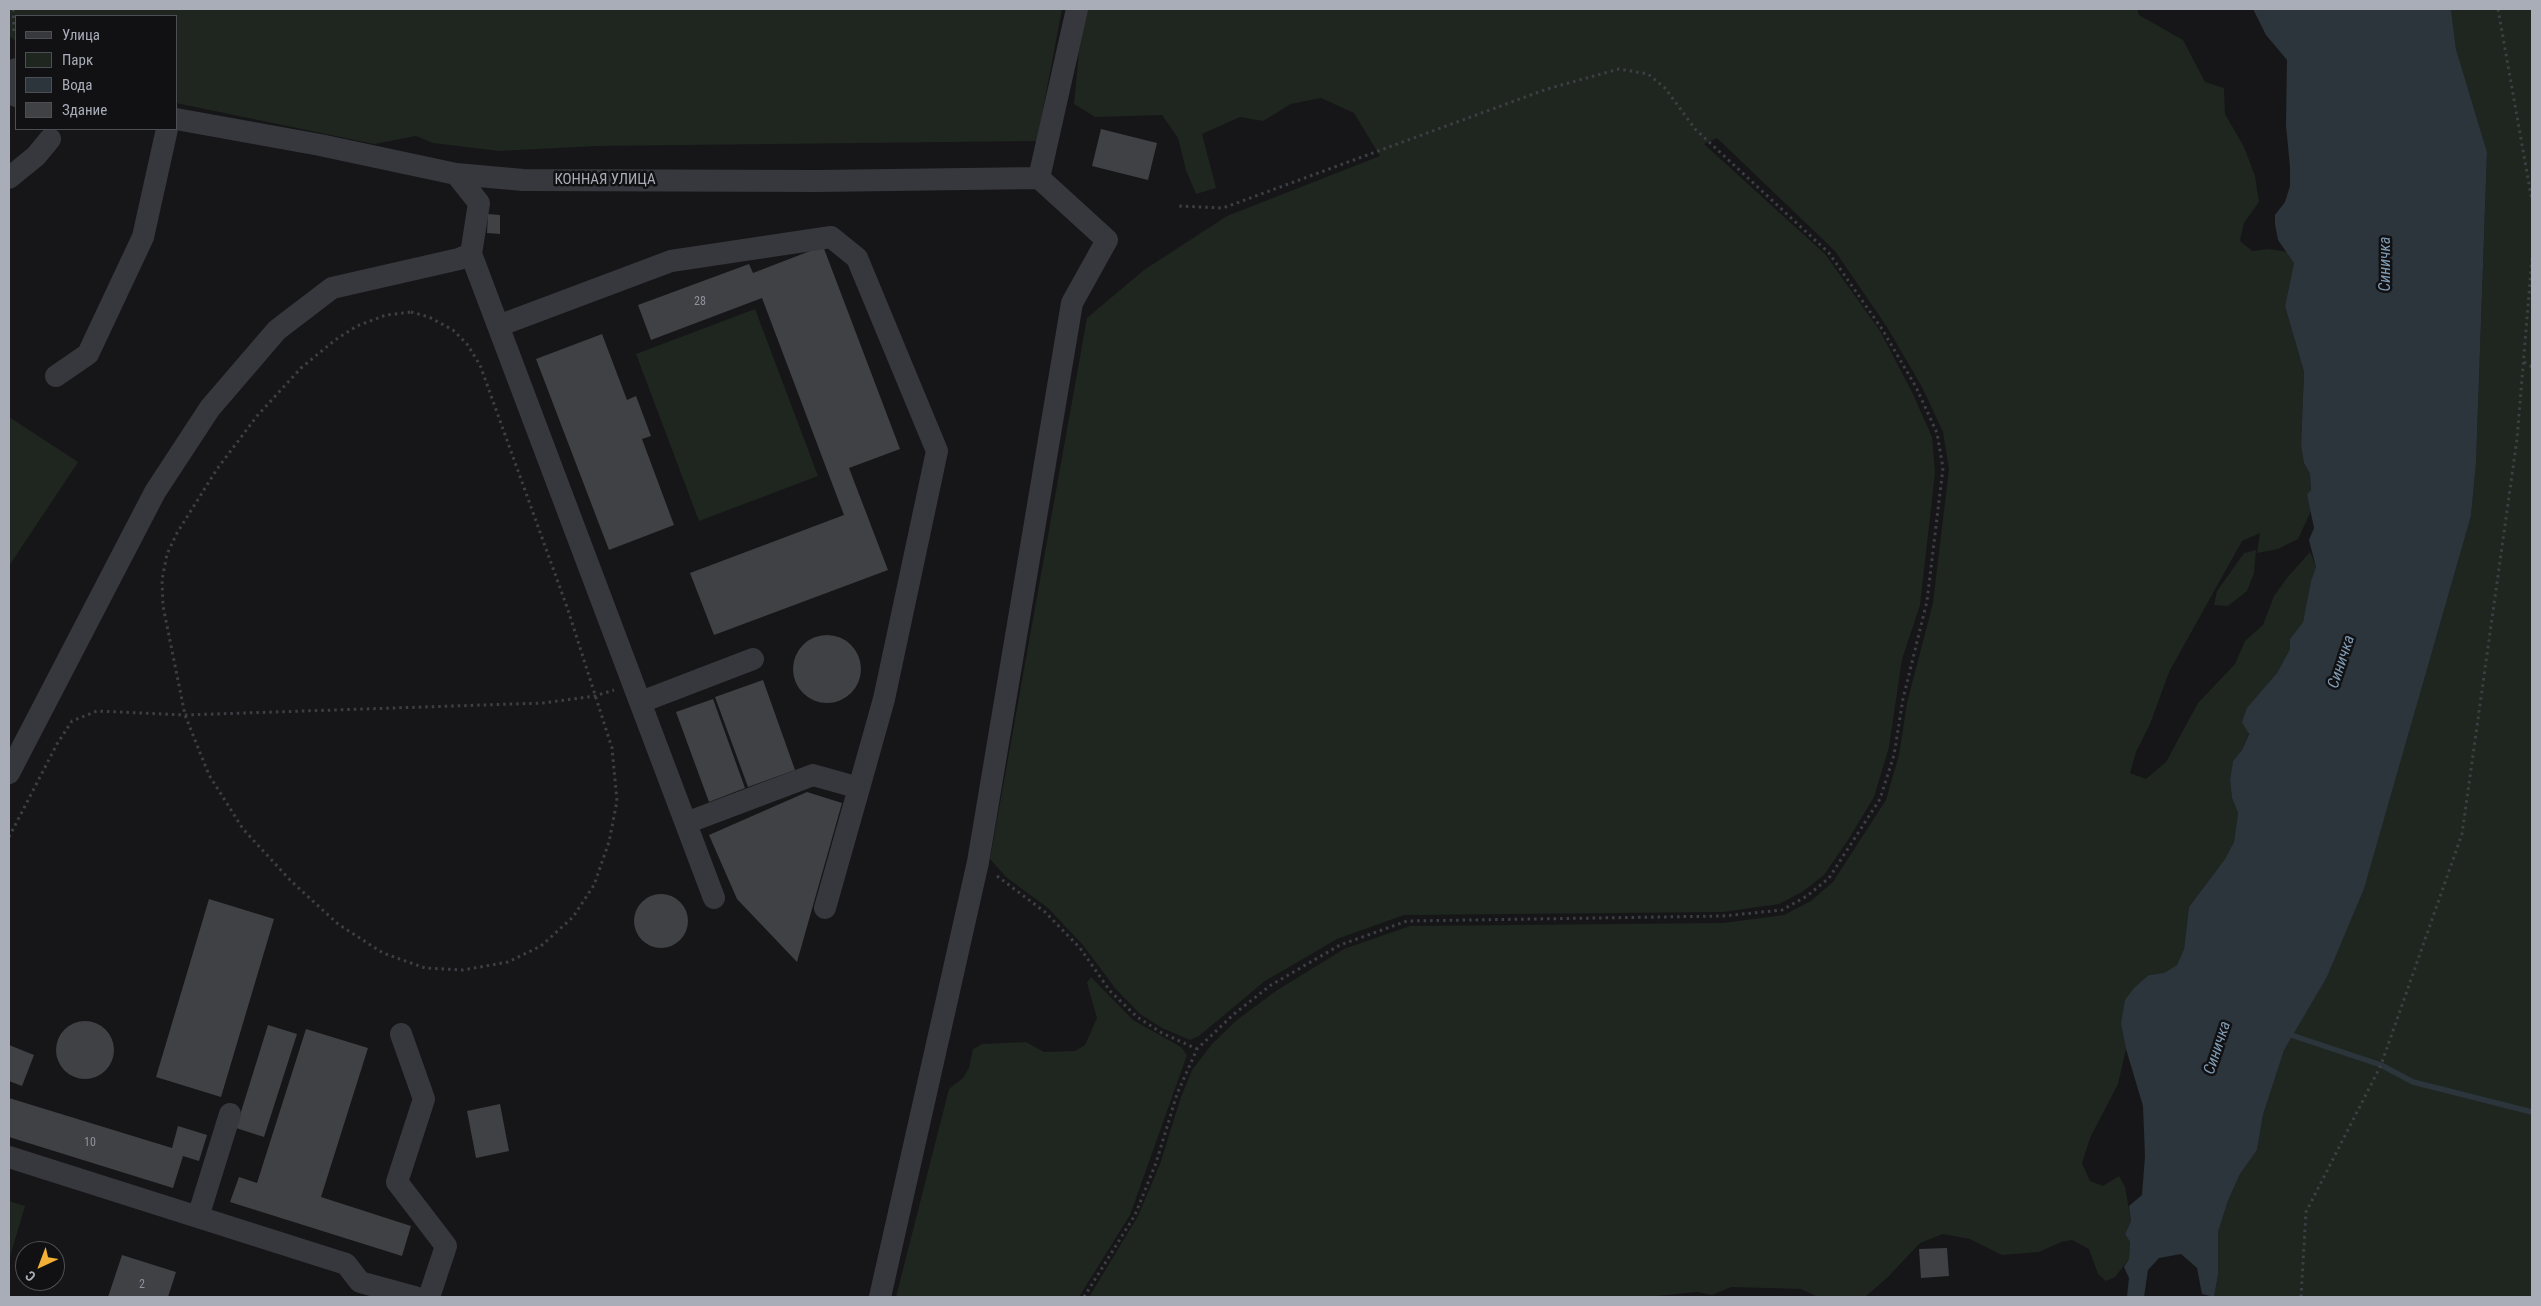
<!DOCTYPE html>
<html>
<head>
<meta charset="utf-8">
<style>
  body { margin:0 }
  #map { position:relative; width:2541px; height:1306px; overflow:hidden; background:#161618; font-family:"Roboto Condensed",sans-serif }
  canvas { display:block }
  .frame { position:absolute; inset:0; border:10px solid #a8adb8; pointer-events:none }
  .legend { position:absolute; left:15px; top:15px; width:162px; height:115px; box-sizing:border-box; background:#111113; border:1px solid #4d4f55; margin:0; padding:6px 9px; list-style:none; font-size:15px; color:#a8adb8 }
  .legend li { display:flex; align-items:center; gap:10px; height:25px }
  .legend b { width:25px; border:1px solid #4d4f55 }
  .north { position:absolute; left:15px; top:1241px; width:50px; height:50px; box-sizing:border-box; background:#111113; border:1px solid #4d4f55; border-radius:50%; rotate:223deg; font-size:14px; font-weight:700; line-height:20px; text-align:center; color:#a8adb8 }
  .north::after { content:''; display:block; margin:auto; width:18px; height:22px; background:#f2b134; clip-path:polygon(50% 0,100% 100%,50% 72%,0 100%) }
</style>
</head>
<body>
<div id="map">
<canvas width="2541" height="1306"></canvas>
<div class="frame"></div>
<ul class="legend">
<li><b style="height:6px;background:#37383d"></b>Улица</li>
<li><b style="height:14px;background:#1e261f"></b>Парк</li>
<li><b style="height:14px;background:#2c353c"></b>Вода</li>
<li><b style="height:14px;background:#404145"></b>Здание</li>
</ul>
<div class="north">С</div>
</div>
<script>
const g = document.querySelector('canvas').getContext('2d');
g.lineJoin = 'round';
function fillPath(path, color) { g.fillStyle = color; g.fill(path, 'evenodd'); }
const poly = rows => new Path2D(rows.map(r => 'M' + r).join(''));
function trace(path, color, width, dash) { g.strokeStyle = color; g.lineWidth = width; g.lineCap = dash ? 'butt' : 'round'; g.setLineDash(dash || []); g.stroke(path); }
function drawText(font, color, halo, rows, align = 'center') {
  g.font = font + ' "Roboto Condensed",sans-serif'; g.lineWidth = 5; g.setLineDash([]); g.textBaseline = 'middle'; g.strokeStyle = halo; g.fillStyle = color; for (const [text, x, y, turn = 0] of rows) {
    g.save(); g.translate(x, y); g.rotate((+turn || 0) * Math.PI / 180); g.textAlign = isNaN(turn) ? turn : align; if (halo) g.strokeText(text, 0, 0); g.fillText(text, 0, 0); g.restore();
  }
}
fillPath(poly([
  [9,9,1062,9,1037,141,596,146,499,151,433,143,416,136,374,144,176,103,176,16,16,16,16,41,9,36],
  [1083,9,2137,9,2139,15,2183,40,2205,82,2224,88,2225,114,2244,147,2255,176,2259,202,2244,223,2240,241,2252,251,2269,249,2288,252,2294,263,2285,306,2304,372,2301,446,2304,463,2310,474,2311,490,2307,494,2312,509,2298,539,2278,549,2257,553,2260,533,2242,541,2169,672,2150,724,2136,752,2130,773,2146,779,2166,762,2198,703,2235,664,2245,641,2263,625,2274,596,2287,578,2310,552,2316,567,2311,581,2303,622,2290,639,2290,649,2277,673,2266,687,2242,750,2233,761,2230,780,2232,798,2238,813,2234,842,2225,859,2189,907,2184,949,2177,965,2164,974,2149,975,2121,1024,2126,1049,2118,1084,2090,1138,2082,1163,2090,1181,2103,1186,2119,1176,2125,1187,2131,1221,2125,1234,2130,1242,2129,1259,2115,1277,2106,1281,2098,1274,2089,1249,2072,1240,2061,1242,2039,1252,2002,1255,1970,1239,1943,1234,1920,1243,1888,1277,1865,1297,1818,1297,1801,1289,1731,1287,1712,1295,1697,1292,1646,1297,1089,1297,1138,1216,1160,1164,1181,1097,1192,1070,1212,1044,1237,1020,1276,991,1344,949,1410,926,1723,923,1784,915,1811,901,1833,882,1886,800,1899,755,1907,703,1933,603,1949,469,1943,432,1922,387,1887,327,1835,251,1717,138,1704,144,1825,254,1880,331,1912,392,1932,437,1935,473,1920,605,1902,659,1889,747,1874,797,1848,840,1824,875,1802,892,1779,904,1723,912,1404,915,1337,939,1265,981,1199,1036,1190,1040,1162,1028,1140,1014,1115,988,1083,945,1048,908,1006,877,990,859,1087,318,1144,270,1227,216,1380,156,1354,113,1321,98,1291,104,1263,121,1240,117,1202,134,1216,188,1196,194,1186,170,1178,138,1162,115,1095,117,1074,104],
  [2451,9,2532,9,2532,1297,2214,1297,2218,1275,2218,1232,2228,1201,2240,1174,2257,1150,2263,1115,2284,1049,2327,977,2364,889,2471,516,2476,463,2487,152,2456,49],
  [755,309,818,476,699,521,636,354],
  [9,417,78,462,9,566],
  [2256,550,2254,573,2247,591,2228,606,2214,605,2217,591,2244,553],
  [1091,977,1133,1020,1181,1047,1187,1055,1130,1215,1079,1297,896,1297,949,1089,963,1078,969,1068,973,1049,982,1044,1026,1042,1044,1052,1075,1051,1085,1045,1097,1018,1087,983],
  [9,1201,25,1206,9,1260]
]), '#1e261f');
fillPath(poly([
  [2253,9,2451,9,2456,49,2487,152,2476,463,2471,516,2364,889,2327,977,2284,1050,2263,1115,2257,1150,2240,1174,2228,1201,2218,1232,2218,1275,2214,1297,2202,1294,2197,1268,2181,1254,2159,1258,2148,1270,2144,1297,2127,1297,2129,1278,2124,1267,2129,1259,2130,1242,2125,1234,2131,1221,2129,1206,2142,1195,2145,1156,2143,1106,2126,1049,2121,1024,2125,1000,2134,988,2149,975,2164,973,2177,965,2184,949,2189,907,2225,859,2234,842,2238,813,2232,798,2230,780,2233,761,2242,750,2249,734,2242,722,2247,708,2277,673,2290,649,2290,639,2303,622,2311,581,2316,567,2309,540,2314,528,2307,494,2311,490,2310,474,2304,463,2301,446,2304,372,2285,306,2294,263,2278,240,2275,224,2275,215,2285,202,2290,186,2290,167,2286,125,2287,60,2266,35]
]), '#2c353c');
trace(poly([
  [2285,1033,2381,1065,2413,1082,2532,1112]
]), '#2c353c', 5.5);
fillPath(poly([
  [1101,129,1157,143,1148,180,1092,166],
  [488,214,500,215,500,234,487,233],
  [823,246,900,449,849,468,888,570,714,635,690,573,844,515,762,298,651,340,638,305,749,264,753,273],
  [602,334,627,400,636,396,651,436,642,439,674,525,609,550,536,359],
  '793 669a34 34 0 1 1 68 0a34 34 0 1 1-68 0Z',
  [763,680,795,770,748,787,715,697],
  [713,699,745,788,709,802,676,712],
  [807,792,842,803,797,962,737,899,709,835],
  '634 921a27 27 0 1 1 54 0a27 27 0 1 1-54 0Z',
  [209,899,274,919,221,1097,156,1077],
  '56 1050a29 29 0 1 1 58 0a29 29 0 1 1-58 0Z',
  [268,1025,297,1034,264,1137,236,1128],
  [306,1029,368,1048,321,1197,411,1226,402,1256,230,1202,239,1177,257,1183],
  [9,1045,34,1055,22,1086,9,1081],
  [9,1098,172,1148,178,1126,207,1135,199,1161,183,1156,173,1188,9,1137],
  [500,1104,509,1151,476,1158,467,1111],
  [1947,1248,1949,1276,1921,1278,1919,1249],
  [122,1255,176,1272,168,1297,108,1297]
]), '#404145');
trace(poly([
  [13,9,14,32],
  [2498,9,2532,201],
  [411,312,429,317,453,330,467,344,480,365,568,610,612,748,617,801,609,842,594,885,573,917,541,946,508,962,463,970,425,968,383,953,338,924,291,881,243,829,209,775,185,715,163,606,162,580,167,554,177,533,217,469,257,416,301,368,335,340,357,326,386,315,411,312],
  [2524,362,2532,367],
  [9,837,57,744,72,721,97,711,185,715,543,703,595,696,614,690],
  [997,876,1045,912,1080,948,1110,991,1137,1017,1162,1033,1197,1049],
  [1084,1297,1135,1215,1156,1163,1177,1094,1197,1049,1234,1014,1271,985,1340,945,1407,921,1723,916,1782,910,1807,896,1829,878,1880,799,1894,755,1903,699,1927,601,1943,468,1937,433,1916,387,1882,329,1829,253,1695,129,1665,88,1648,74,1619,69,1547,89,1223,208,1179,206],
  [2301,1297,2306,1212,2381,1065,2462,834,2517,439,2532,258]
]), '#3d3f44', 3, [2.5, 4]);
trace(poly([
  [16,69,14,90,16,96],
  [176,119,320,145,456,174,523,180,817,181,1039,178],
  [9,178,36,156,50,139],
  [1039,178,1077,9],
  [471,254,714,898],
  [498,326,671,261,831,237,857,258,937,451,884,699,859,788],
  [56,376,88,354,143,237,167,129],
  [641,702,753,659],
  [9,773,155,492,210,408,277,330,332,288,459,259,471,254,479,203,456,174],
  [686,823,813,775,859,788,825,908],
  [401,1034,424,1099,397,1182,446,1246,429,1297],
  [9,1157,346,1264,360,1282,415,1297],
  [198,1217,230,1114],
  [880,1297,978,862,1072,303,1107,240,1039,178]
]), '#37383d', 22);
drawText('12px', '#8e929b', null, [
  ["28",700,302],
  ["10",90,1143],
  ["2",142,1285]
]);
drawText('15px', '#a8adb8', '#111113', [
  ["КОННАЯ УЛИЦА",605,180]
]);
drawText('italic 16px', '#7f9bb3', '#111113', [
  ["Синичка",2386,264,-90],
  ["Синичка",2342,662,-72],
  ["Синичка",2218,1048,-72]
]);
</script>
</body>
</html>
